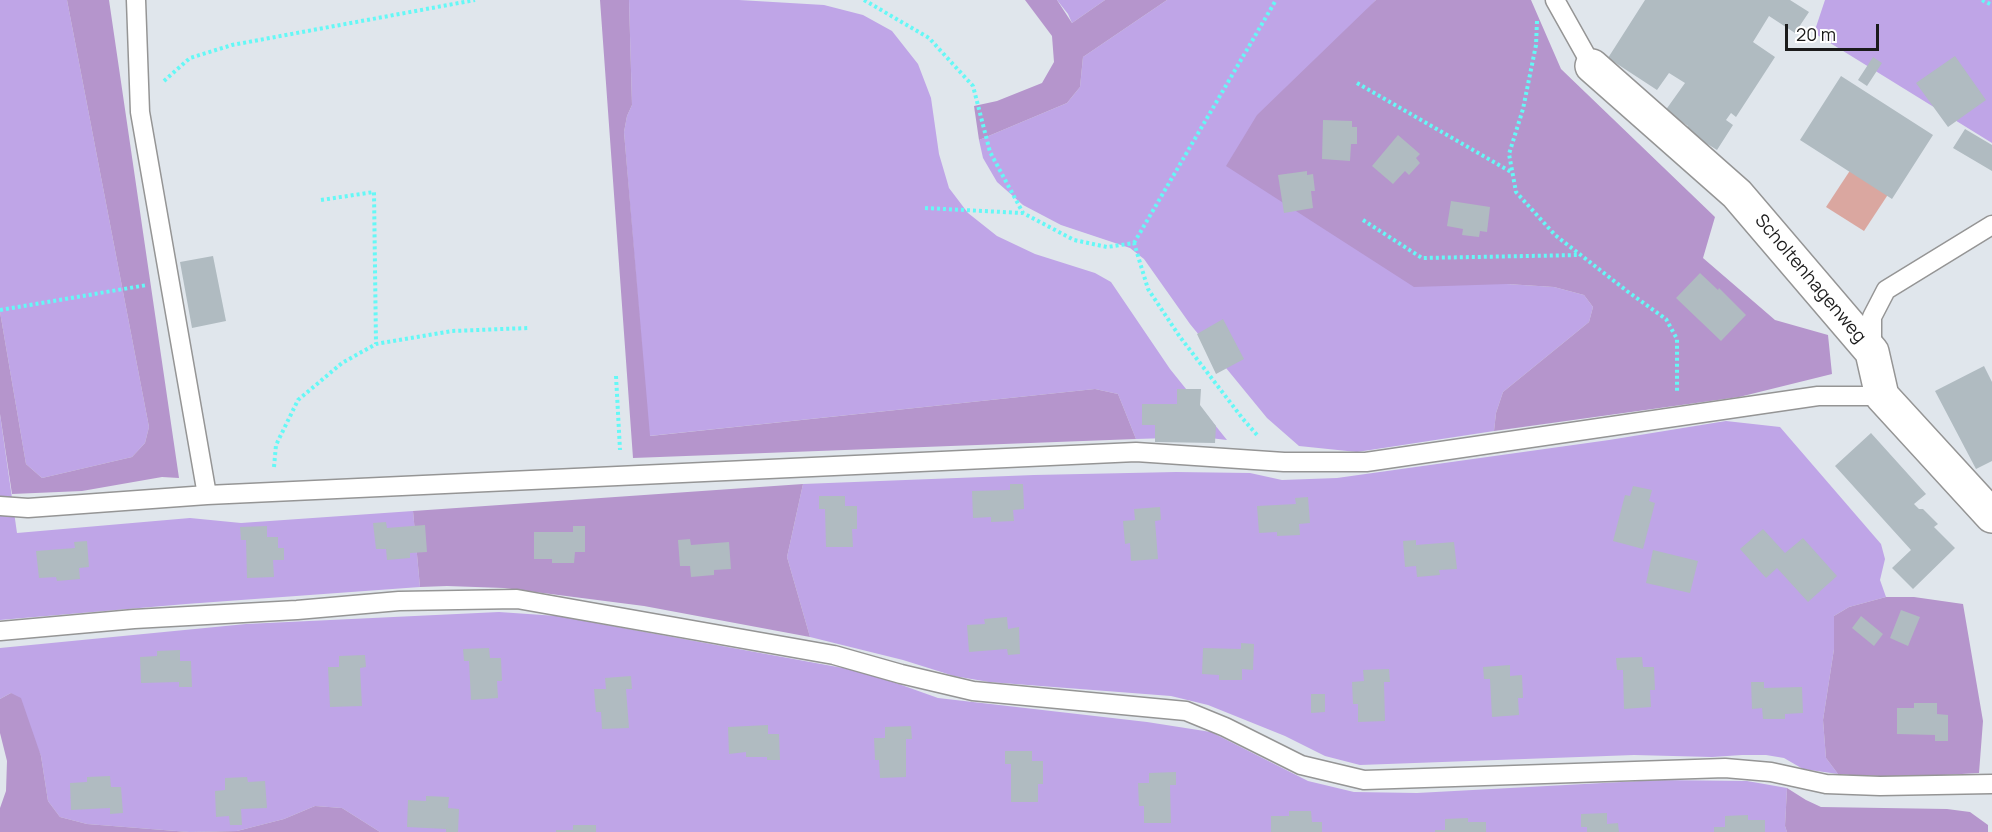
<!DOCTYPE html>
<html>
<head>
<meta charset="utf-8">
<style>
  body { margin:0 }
  #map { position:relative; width:1992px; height:832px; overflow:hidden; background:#e0e6ec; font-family:Manrope,sans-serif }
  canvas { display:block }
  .scale { position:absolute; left:1785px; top:24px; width:94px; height:27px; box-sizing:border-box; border:3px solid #1b1b1b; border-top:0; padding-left:8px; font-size:18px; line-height:21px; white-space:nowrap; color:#1b1b1b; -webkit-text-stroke:4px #fff; paint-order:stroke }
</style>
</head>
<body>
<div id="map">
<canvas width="1992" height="832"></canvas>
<div class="scale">20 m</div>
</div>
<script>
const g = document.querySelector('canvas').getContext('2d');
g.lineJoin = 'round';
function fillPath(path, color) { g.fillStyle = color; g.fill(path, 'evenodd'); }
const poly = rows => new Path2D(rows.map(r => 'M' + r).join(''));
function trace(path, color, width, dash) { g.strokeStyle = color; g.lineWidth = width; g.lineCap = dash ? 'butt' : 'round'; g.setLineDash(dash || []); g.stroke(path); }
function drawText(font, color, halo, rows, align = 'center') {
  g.font = font + ' Manrope,sans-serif'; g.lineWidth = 4.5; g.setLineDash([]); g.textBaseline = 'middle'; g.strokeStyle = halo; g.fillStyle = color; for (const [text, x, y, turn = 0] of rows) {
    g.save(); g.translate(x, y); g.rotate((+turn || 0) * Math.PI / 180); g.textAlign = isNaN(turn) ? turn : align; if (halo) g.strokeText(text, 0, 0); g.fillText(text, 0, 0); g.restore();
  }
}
fillPath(poly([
  [0,0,67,0,149,427,145,443,132,457,42,478,26,464,0,312],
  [629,0,739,0,824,5,863,15,892,31,918,64,931,98,939,154,949,188,968,213,997,236,1035,254,1095,273,1111,282,1170,369,1227,440,1201,437,1136,439,1118,394,1095,389,649,436,624,132,627,116,632,105],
  [1057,0,1105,0,1072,23,1068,14],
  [1167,0,1376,0,1367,10,1507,284,1554,287,1584,295,1593,307,1589,322,1503,392,1496,413,1494,431,1357,452,1299,446,1267,418,1190,324,1144,259,1130,248,1061,225,1023,205,997,182,983,158,979,140,1067,103,1080,87,1083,57],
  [1825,0,1992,0,1992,143,1814,33],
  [0,414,17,533,190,518,241,523,413,511,420,587,186,604,0,620],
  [1726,421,1780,427,1881,544,1885,559,1880,580,1886,597,1849,607,1834,616,1834,649,1823,720,1826,758,1838,774,1803,769,1784,758,1766,755,1742,755,1712,757,1634,755,1360,765,1325,756,1285,736,1208,705,1171,696,989,682,954,676,903,660,810,637,787,557,803,484,1034,475,1176,472,1250,473,1282,480,1337,478,1609,440],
  [499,612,557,616,865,672,938,698,1147,722,1211,732,1308,781,1354,792,1417,793,1659,780,1747,781,1787,788,1785,826,1787,832,380,832,342,808,315,806,284,819,237,831,189,832,87,824,60,817,48,801,41,756,11,693,0,699,0,648,246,624]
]), '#bfa5e7');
fillPath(poly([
  [67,0,109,0,179,478,162,477,82,491,12,494,0,414,0,312,26,464,42,478,132,457,145,443,149,427],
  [600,0,629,0,632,105,627,116,624,132,650,436,1095,389,1118,394,1136,439,633,458],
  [1025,0,1057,0,1072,23,1105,0,1167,0,1083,57,1080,87,1067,103,979,140,974,106,997,101,1042,83,1054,62,1052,36],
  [1376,0,1531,0,1561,69,1715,217,1703,258,1775,320,1828,335,1832,374,1739,397,1494,431,1496,413,1503,392,1589,322,1593,307,1584,295,1554,287,1507,284,1414,287,1226,166,1257,115],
  [803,484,787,557,810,637,644,606,504,588,447,586,420,587,413,511],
  [1886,597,1914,597,1963,604,1983,721,1979,773,1909,777,1850,775,1838,774,1826,758,1823,720,1834,649,1834,616,1849,607],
  [11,693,21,698,41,756,48,801,60,817,87,824,189,832,237,831,284,819,315,806,342,808,380,832,0,832,0,808,6,791,7,761,0,733,0,699],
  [1787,788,1806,800,1821,807,1947,809,1970,812,1988,825,1988,832,1787,832,1785,826]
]), '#b595cc');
fillPath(poly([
  [1874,134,1912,158,1864,231,1826,207]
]), '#daa7a0');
fillPath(poly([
  [1645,0,1790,0,1809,12,1795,33,1769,16,1753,42,1775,57,1736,117,1731,113,1726,120,1733,125,1717,150,1685,130,1688,126,1665,111,1685,83,1669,73,1657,90,1608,58],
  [1955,56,1986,100,1948,127,1916,83],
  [1873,57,1882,63,1867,86,1858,80],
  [1841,76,1933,135,1892,199,1800,140],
  [1323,120,1352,121,1352,127,1357,127,1357,144,1351,144,1350,161,1322,159],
  [1965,129,1992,145,1992,171,1953,148],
  [1398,135,1420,154,1416,158,1420,163,1409,175,1405,171,1393,184,1372,166],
  [1307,171,1307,175,1313,174,1315,191,1311,191,1313,208,1284,213,1278,175],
  [1451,201,1490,207,1487,232,1480,231,1479,237,1462,235,1463,229,1447,226],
  [213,256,226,321,192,328,180,262],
  [1700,273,1718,290,1719,288,1746,315,1721,341,1676,298],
  [1223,319,1244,359,1216,374,1197,334],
  [1984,366,1992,382,1992,461,1976,469,1935,391],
  [1177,389,1201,389,1200,405,1216,426,1215,443,1155,442,1155,425,1142,425,1142,404,1177,404],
  [1871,433,1926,494,1914,504,1919,509,1923,509,1938,524,1934,527,1955,548,1913,589,1892,568,1911,550,1835,466],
  [1010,484,1023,484,1024,509,1013,510,1014,521,991,522,991,517,973,518,972,491,1010,490],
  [1633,486,1652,490,1649,501,1655,503,1643,549,1613,541,1625,495,1630,496],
  [819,496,845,496,845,506,857,506,857,529,852,529,853,547,826,547,825,509,819,509],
  [1308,497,1310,523,1299,524,1300,535,1277,536,1277,532,1259,533,1257,506,1296,504,1295,498],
  [1160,507,1161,520,1155,521,1158,559,1131,561,1130,543,1125,544,1123,521,1135,520,1134,509],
  [386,522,387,528,425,525,427,552,410,553,410,558,387,560,386,549,376,549,373,523],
  [267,526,267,537,278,537,278,548,284,548,284,560,273,560,274,577,247,578,246,540,241,540,240,527],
  [573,526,585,526,585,552,575,552,574,563,552,563,552,559,534,559,534,532,573,532],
  [1763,529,1785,553,1803,538,1837,576,1808,602,1777,568,1766,578,1740,549],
  [690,539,691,545,729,542,731,569,714,570,714,575,691,577,690,566,680,566,678,540],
  [1416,540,1416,545,1454,542,1457,569,1439,570,1440,575,1417,577,1416,566,1405,567,1403,541],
  [87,541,89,567,79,568,80,579,57,581,56,577,39,578,36,551,75,548,74,542],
  [1653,550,1698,561,1690,593,1646,583],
  [1901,610,1920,617,1908,646,1890,638],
  [1861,616,1883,634,1874,646,1852,628],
  [1007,617,1008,629,1019,627,1020,654,1008,655,1007,649,969,652,967,625,985,624,984,619],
  [1241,643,1254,644,1253,670,1242,669,1242,680,1219,680,1219,675,1202,674,1203,648,1241,649],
  [489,648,490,658,501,658,502,681,497,681,498,698,471,700,469,661,464,661,463,649],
  [180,650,180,661,191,661,192,687,179,687,179,682,141,683,140,657,157,656,157,651],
  [365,655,366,667,360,668,362,706,330,707,328,667,339,667,339,656],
  [1642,657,1643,667,1654,667,1655,690,1650,690,1651,707,1624,709,1623,670,1617,670,1616,658],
  [1510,665,1510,676,1522,675,1523,698,1518,698,1519,715,1492,717,1490,679,1484,679,1483,667],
  [1389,669,1390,682,1384,682,1385,721,1358,722,1358,704,1353,704,1352,682,1364,681,1363,670],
  [631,676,632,689,626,689,629,728,602,729,601,712,596,712,594,689,606,689,605,678],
  [1751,682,1764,682,1764,688,1802,687,1803,713,1785,714,1785,719,1763,719,1762,708,1752,709],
  [1311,694,1325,694,1325,712,1311,713],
  [1914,703,1937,703,1937,714,1948,715,1948,741,1935,741,1935,735,1897,734,1897,708,1914,708],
  [768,725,768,734,779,734,780,760,767,760,767,757,746,757,746,752,729,754,728,727],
  [911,726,912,739,906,739,906,777,880,778,879,760,875,760,874,738,885,738,885,727],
  [1005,751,1032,751,1032,761,1043,761,1043,784,1038,784,1038,802,1011,802,1011,764,1005,764],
  [1176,772,1176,785,1170,785,1171,823,1144,823,1144,806,1139,806,1138,783,1149,783,1149,773],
  [110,776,111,787,121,787,123,813,110,814,110,808,71,810,70,783,87,782,87,777],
  [247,777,248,782,265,781,267,808,241,809,242,825,230,825,229,816,216,817,215,791,225,790,225,778],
  [426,796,449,797,448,808,459,809,458,832,446,832,446,829,407,827,408,800,426,801],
  [1289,811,1311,811,1312,822,1322,822,1322,832,1271,832,1271,816,1289,816],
  [1607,813,1607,824,1618,823,1619,832,1587,832,1587,827,1581,827,1581,814],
  [1748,815,1748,820,1765,820,1765,832,1714,832,1714,827,1725,827,1725,816],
  [1468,818,1468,822,1486,822,1486,832,1435,832,1435,830,1445,830,1445,819],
  [573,825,596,825,596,832,556,832,556,830,573,830]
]), '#b0bbc1');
const lane = poly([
  [136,0,140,112,207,495],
  [1555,0,1592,66],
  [1872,350,1872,317,1886,290,1992,225],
  [0,506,28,508,207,495,1136,452,1284,462,1366,462,1818,396,1882,396],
  [0,631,134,619,297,610,399,601,517,599,834,655,901,674,973,691,1186,711,1225,727,1301,765,1364,780,1725,768,1771,772,1826,784,1880,786,1992,784]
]);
const street = poly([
  [1592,66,1737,194,1872,352,1882,396,1992,516]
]);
trace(lane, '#959595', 21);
trace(street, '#959595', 36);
trace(poly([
  [864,0,929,38,973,86,990,152,1023,213,1074,240,1107,247,1134,243,1148,289,1180,337,1243,419,1257,435],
  [1982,0,1992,5],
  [1537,21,1536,45,1523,109,1509,154,1516,192,1555,235,1627,291,1666,319,1677,339,1677,392],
  [164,81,190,58,232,45,475,0],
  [1357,83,1511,172],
  [321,200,374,192,376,344],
  [925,208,1022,213],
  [1363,220,1422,258,1580,255],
  [1134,243,1276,0],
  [0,310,147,285],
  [616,376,620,450],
  [274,467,276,445,298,400,342,363,376,344,452,331,528,328]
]), '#65f8f6', 4, [3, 3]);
trace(lane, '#fff', 18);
trace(street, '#fff', 33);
drawText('18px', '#1b1b1b', '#fff', [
  ["Scholtenhagenweg",1810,279,50]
]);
</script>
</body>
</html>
